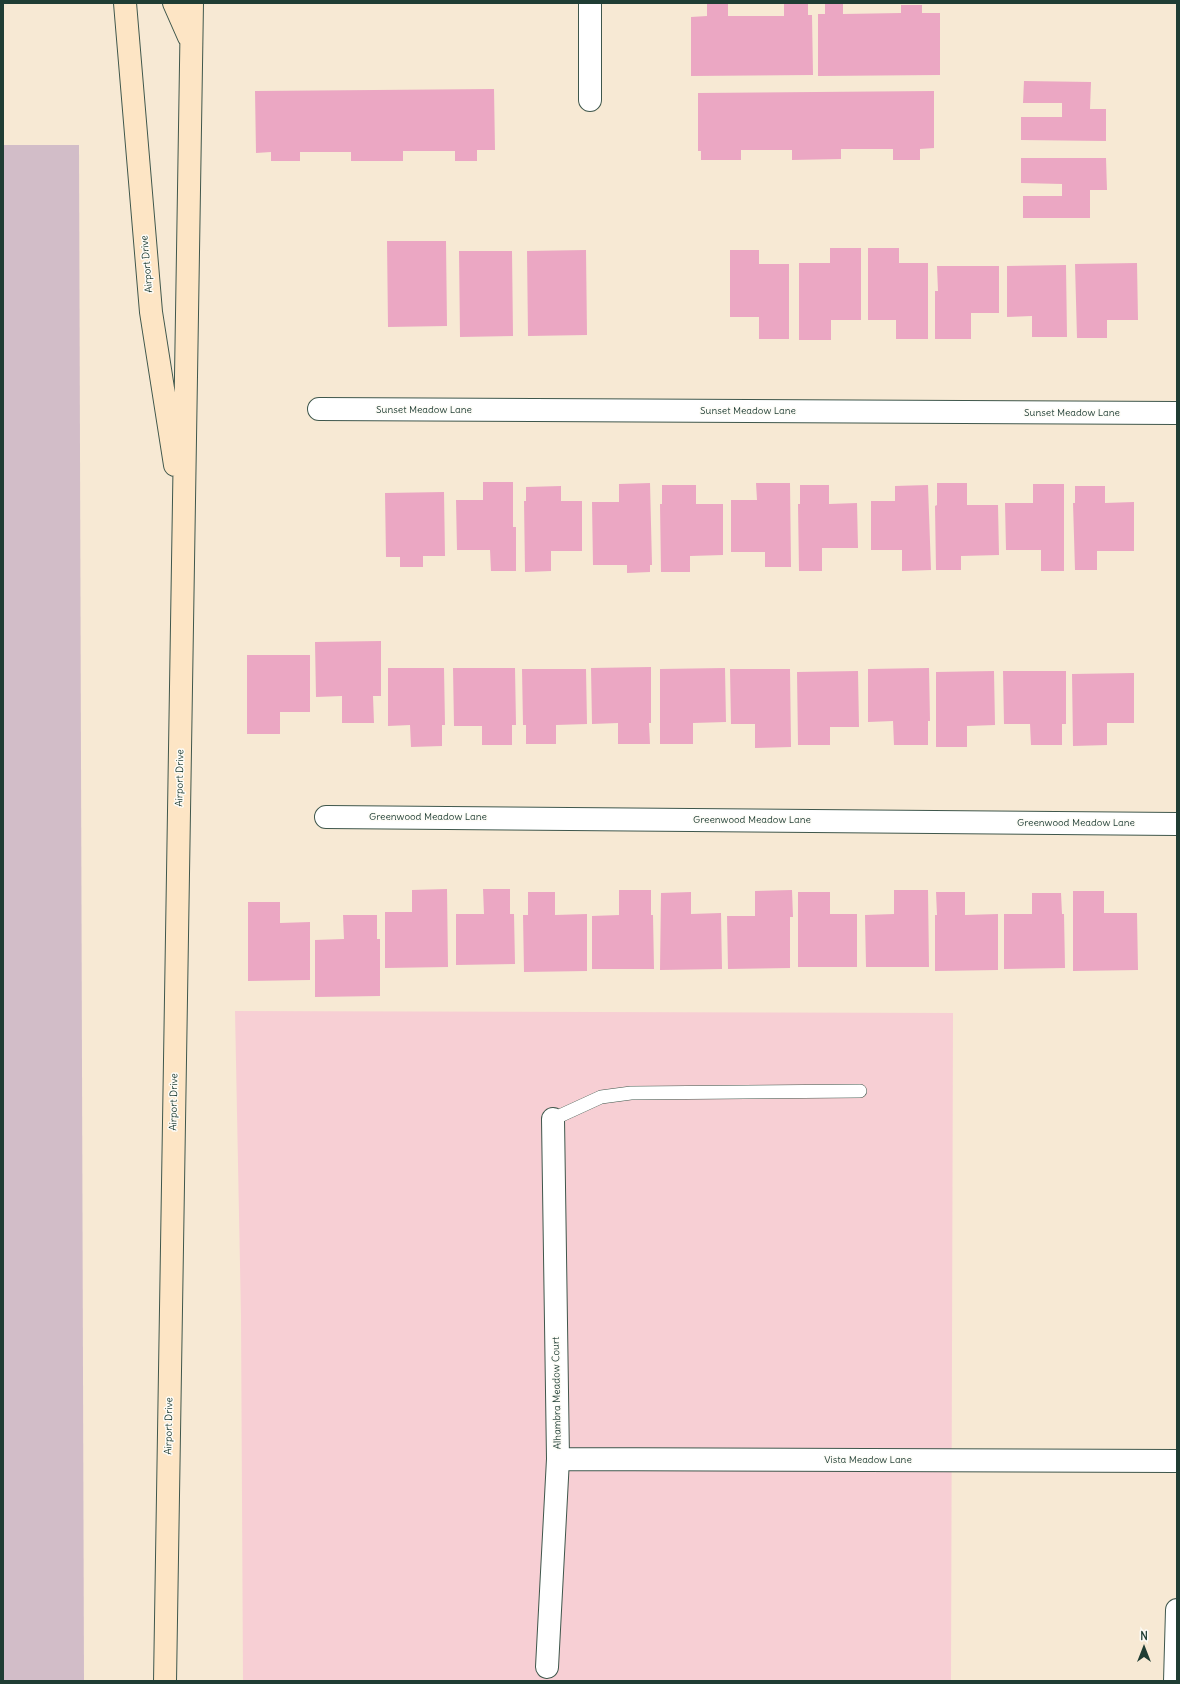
<!DOCTYPE html>
<style>
body{margin:0}
#map{position:relative;width:1180px;height:1684px;overflow:hidden;background:#f7e9d4;font-family:Delius,sans-serif}
canvas{display:block}
.frame{position:absolute;inset:0;border:4px solid #1f3d34;pointer-events:none}
.north{position:absolute;left:1124px;top:1628px;width:40px;height:40px;-webkit-text-stroke:3px #fdfcf7;paint-order:stroke;rotate:0deg;font-size:11px;font-weight:700;line-height:16px;text-align:center;color:#1f3d34}
.north::after{content:'';display:block;margin:auto;width:14px;height:18px;background:#1f3d34;clip-path:polygon(50% 0,100% 100%,50% 72%,0 100%)}
</style>
<div id="map">
<canvas width="1180" height="1684"></canvas>
<div class="frame"></div>
<div class="north">N</div>
</div>
<script>
const c = document.querySelector('canvas').getContext('2d');
c.lineJoin = 'round';
function fill(path, color) { c.fillStyle = color; c.fill(path, 'evenodd'); }
const toPath = rows => new Path2D(rows.map(r => 'M' + r).join(''));
function stroke(path, color, width, dash) { c.strokeStyle = color; c.lineWidth = width; c.lineCap = dash ? 'butt' : 'round'; c.setLineDash(dash || []); c.stroke(path); }
function write(font, color, halo, rows, align = 'center') {
  c.font = font + ' Delius,sans-serif'; c.lineWidth = 3; c.setLineDash([]); c.textBaseline = 'middle'; c.strokeStyle = halo; c.fillStyle = color; for (const [text, x, y, turn = 0] of rows) {
    c.save(); c.translate(x, y); c.rotate((+turn || 0) * Math.PI / 180); c.textAlign = isNaN(turn) ? turn : align; if (halo) c.strokeText(text, 0, 0); c.fillText(text, 0, 0); c.restore();
  }
}
fill(toPath([
 [235,1011,953,1013,951,1681,243,1681,241,1316]
]), '#f7cfd4');
fill(toPath([
 [3,145,79,145,84,1681,3,1681]
]), '#d2bdc8');
fill(toPath([
 [707,3,728,3,728,16,784,16,784,4,808,4,808,15,812,15,813,75,691,76,691,17,707,16],
 [825,3,843,3,843,14,901,13,901,5,922,5,922,13,940,13,940,75,818,76,818,14,825,14],
 [1024,81,1091,82,1090,109,1106,109,1106,141,1021,140,1021,117,1062,117,1062,103,1023,103],
 [494,89,495,150,477,150,477,161,455,161,455,151,403,151,403,161,351,161,351,152,300,152,300,161,271,161,271,152,256,153,255,91],
 [934,91,934,148,920,149,920,160,893,160,893,149,841,149,841,159,792,160,792,150,741,150,741,160,701,160,701,151,698,151,698,93],
 [1021,158,1106,158,1107,190,1090,190,1090,218,1023,218,1023,196,1062,196,1062,184,1021,183],
 [387,241,446,241,447,326,388,327],
 [830,248,861,248,861,320,831,320,831,340,799,340,799,263,830,263],
 [868,248,899,248,899,263,928,263,928,339,896,339,896,320,868,320],
 [586,250,587,335,528,336,527,251],
 [730,250,759,250,759,264,789,264,789,339,759,339,759,317,730,317],
 [459,251,512,251,513,336,460,337],
 [1137,263,1138,320,1107,320,1107,338,1077,338,1075,264],
 [1066,265,1067,337,1032,337,1032,316,1007,317,1007,266],
 [937,266,999,266,999,313,971,313,971,339,935,339,935,291,938,291],
 [483,482,513,482,513,527,516,527,516,571,491,571,490,550,457,550,456,500,483,500],
 [650,483,652,565,650,565,650,572,627,573,627,565,593,565,592,502,619,502,619,484],
 [756,483,790,483,791,567,765,567,765,552,731,552,731,500,757,500],
 [937,483,967,483,967,505,998,505,999,555,961,556,961,570,936,570,935,506,937,505],
 [1033,484,1064,484,1064,571,1041,571,1041,550,1006,550,1005,503,1033,503],
 [662,485,696,485,696,504,723,504,723,555,690,556,690,572,661,572,660,504,662,504],
 [800,485,829,485,829,504,857,503,858,548,822,548,822,571,799,571,798,504,800,504],
 [928,485,931,570,902,571,902,550,871,550,871,501,895,501,895,486],
 [561,486,561,501,582,501,582,551,551,551,551,571,525,572,524,501,526,501,526,487],
 [1075,486,1105,486,1105,503,1134,502,1134,551,1097,551,1097,570,1075,570,1073,503,1075,503],
 [444,492,445,556,423,556,423,567,400,567,400,557,386,557,385,493],
 [381,641,381,696,373,696,374,723,342,723,342,696,316,697,315,642],
 [247,655,310,655,310,712,280,712,280,734,247,734],
 [651,667,651,723,649,723,650,744,618,744,618,723,592,724,591,668],
 [388,668,444,668,445,725,442,725,442,746,411,747,410,725,388,726],
 [453,668,515,668,516,725,512,725,512,745,482,745,482,726,454,726],
 [725,668,726,722,693,723,693,744,660,744,660,669],
 [929,668,930,721,928,721,928,745,894,745,893,721,868,722,868,669],
 [522,669,586,669,587,724,556,725,556,744,526,744,526,725,523,725],
 [730,669,790,669,791,747,755,748,755,724,731,724],
 [858,671,859,727,830,727,830,745,798,745,797,672],
 [994,671,995,725,967,726,967,747,936,747,936,672],
 [1003,671,1066,671,1066,724,1062,724,1062,745,1031,745,1030,724,1004,724],
 [1134,673,1134,723,1107,723,1107,745,1073,746,1072,674],
 [447,889,448,967,385,968,385,912,412,912,412,890],
 [483,889,510,889,510,914,514,914,515,964,456,965,456,914,484,914],
 [619,890,651,890,651,915,653,915,654,969,592,969,592,916,619,915],
 [792,890,793,917,790,917,790,968,728,969,727,916,755,916,755,891],
 [894,890,928,890,929,967,866,967,865,915,894,914],
 [1073,891,1104,891,1104,913,1137,913,1138,970,1073,971],
 [528,892,555,892,555,915,587,914,587,971,524,972,523,915,528,915],
 [691,892,691,914,721,913,722,969,660,970,661,893],
 [798,892,830,892,830,914,857,914,857,967,798,967],
 [936,892,965,892,965,915,998,914,998,970,935,971,935,915,937,915],
 [1032,893,1061,893,1062,914,1064,914,1065,968,1004,969,1004,914,1032,914],
 [248,902,280,902,280,923,310,922,310,980,248,981],
 [343,915,377,915,377,939,380,939,380,996,315,997,315,940,344,939]
]), '#eba7c3');
const service = toPath([
 [553,1119,601,1097,631,1093,860,1091]
]);
const minor = toPath([
 [590,100,590,3],
 [319,409,1177,413],
 [326,817,1177,824],
 [558,1459,1177,1461],
 [547,1667,558,1459,553,1119],
 [1175,1681,1177,1610]
]);
const secondary = toPath([
 [125,3,151,312,175,465],
 [174,3,189,37],
 [165,1681,192,3]
]);
stroke(service, '#3f574c', 14);
stroke(minor, '#3f574c', 24);
stroke(secondary, '#3f574c', 24);
stroke(service, '#fff', 13);
stroke(minor, '#fff', 22);
stroke(secondary, '#fde5c5', 22);
write('10px', '#1f3d34', '#fdfcf7', [
 ["Airport Drive",147,264,-95],
 ["Sunset Meadow Lane",424,410],
 ["Sunset Meadow Lane",748,411],
 ["Sunset Meadow Lane",1072,413],
 ["Airport Drive",180,778,-89],
 ["Greenwood Meadow Lane",428,817],
 ["Greenwood Meadow Lane",752,820],
 ["Greenwood Meadow Lane",1076,823],
 ["Airport Drive",174,1102,-89],
 ["Alhambra Meadow Court",557,1393,-91],
 ["Airport Drive",169,1426,-89],
 ["Vista Meadow Lane",868,1460]
]);
</script>
